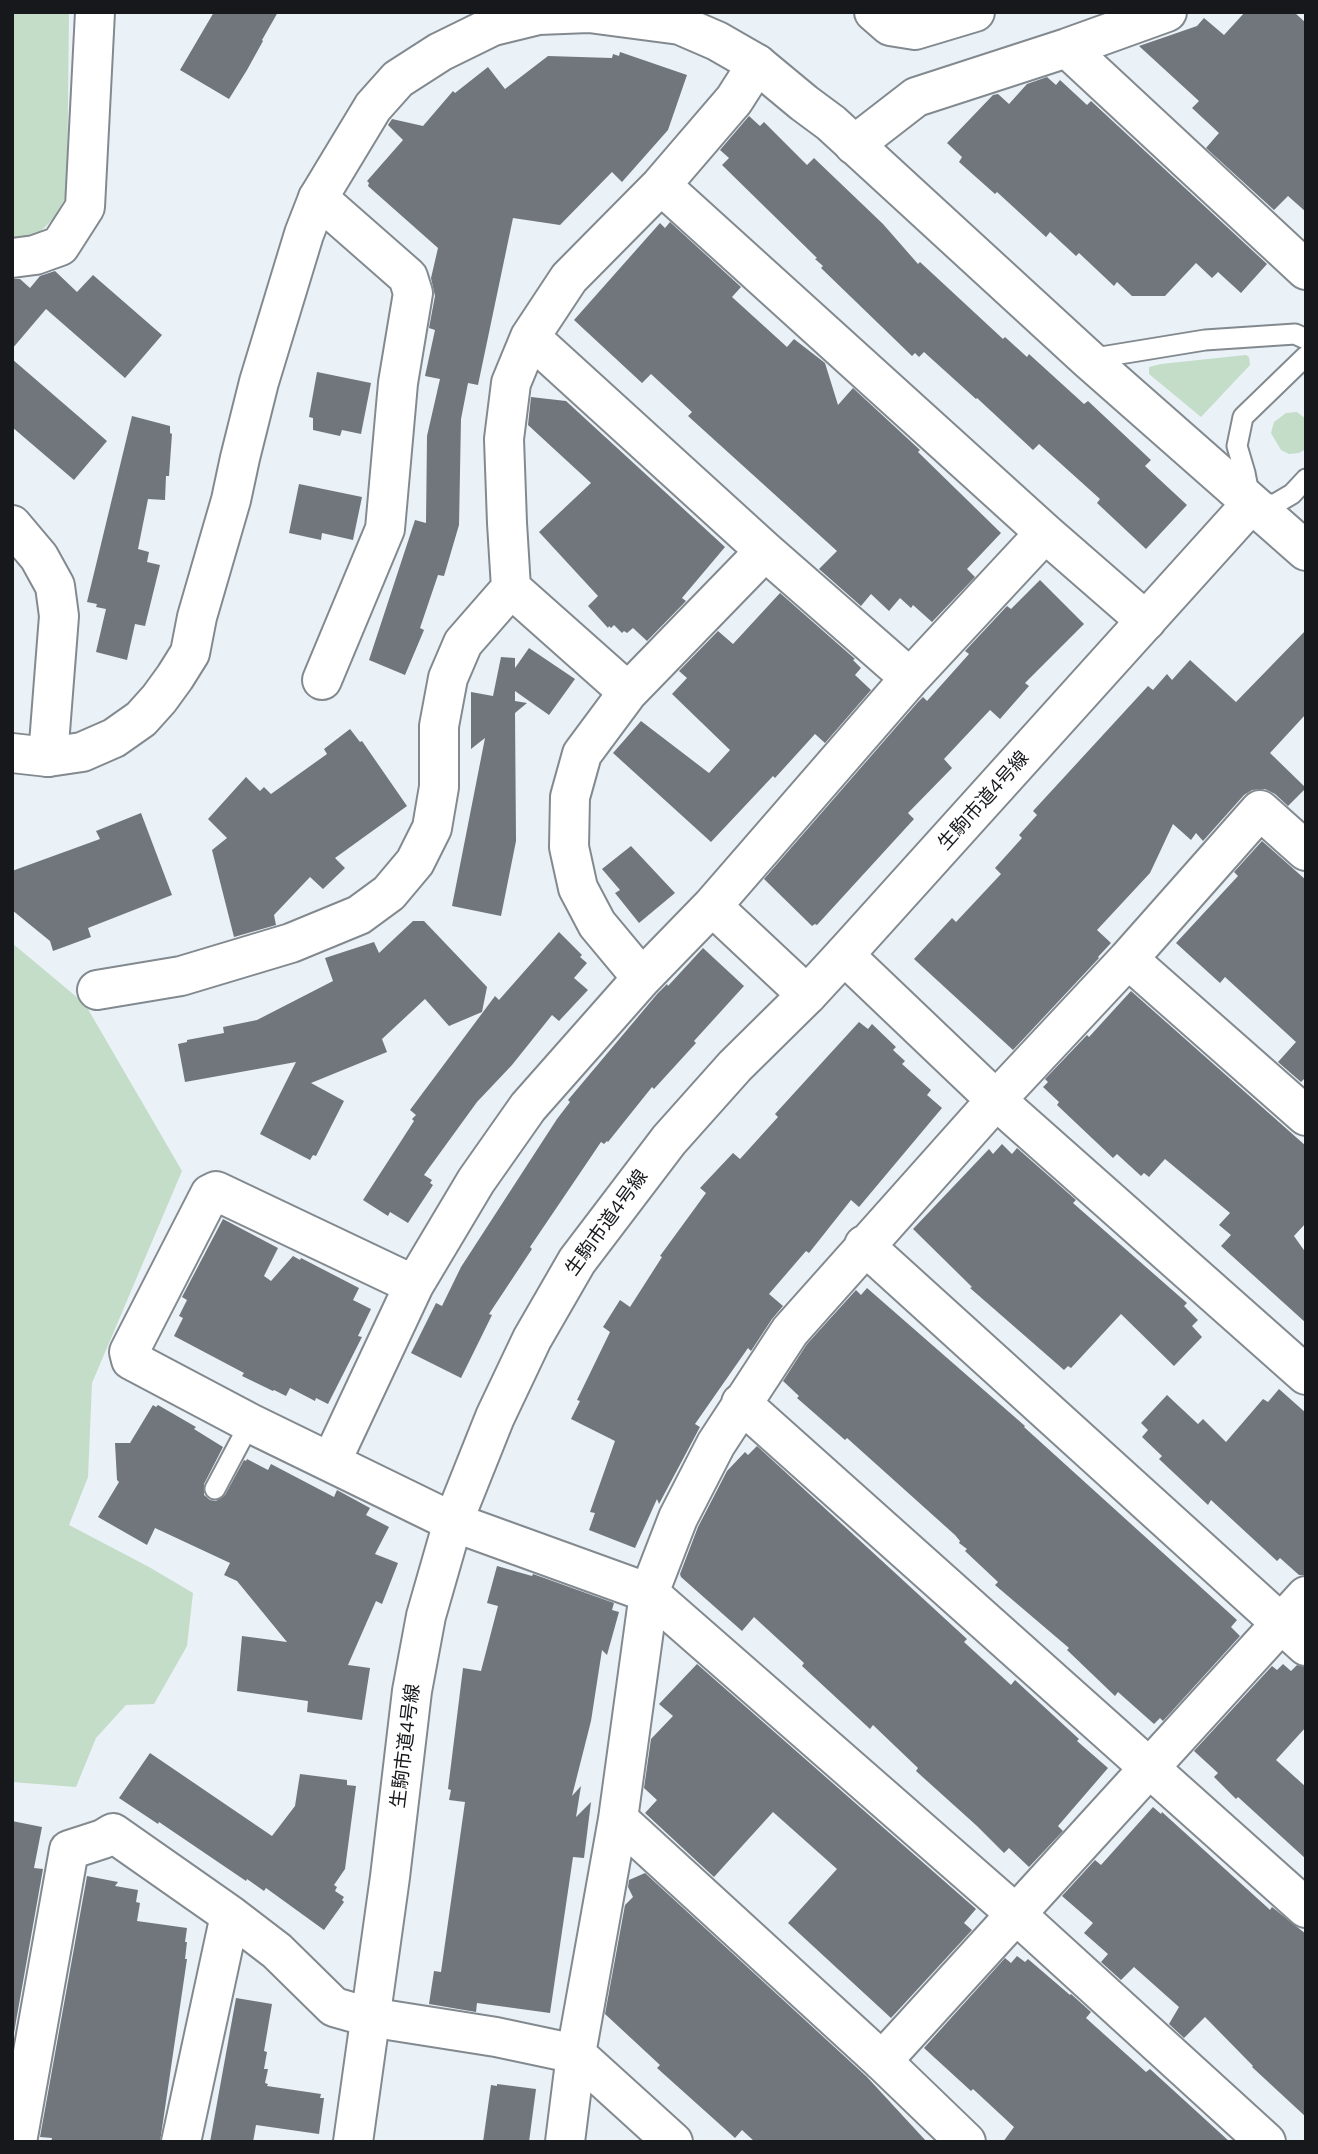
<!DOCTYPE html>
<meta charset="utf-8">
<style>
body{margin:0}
#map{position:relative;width:1318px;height:2154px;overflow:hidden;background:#eaf1f7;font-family:"Open Sans",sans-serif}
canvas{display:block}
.frame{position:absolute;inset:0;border:14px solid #16181b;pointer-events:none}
</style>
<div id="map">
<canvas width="1318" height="2154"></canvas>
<div class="frame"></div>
</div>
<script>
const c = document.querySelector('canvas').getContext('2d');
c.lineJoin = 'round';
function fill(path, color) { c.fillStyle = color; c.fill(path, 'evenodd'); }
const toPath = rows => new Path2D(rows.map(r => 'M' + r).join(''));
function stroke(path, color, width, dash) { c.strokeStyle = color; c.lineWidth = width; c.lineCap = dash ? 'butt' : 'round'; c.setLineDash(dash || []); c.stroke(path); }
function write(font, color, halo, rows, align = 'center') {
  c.font = font + ' "Open Sans","Noto Sans JP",sans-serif'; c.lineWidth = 5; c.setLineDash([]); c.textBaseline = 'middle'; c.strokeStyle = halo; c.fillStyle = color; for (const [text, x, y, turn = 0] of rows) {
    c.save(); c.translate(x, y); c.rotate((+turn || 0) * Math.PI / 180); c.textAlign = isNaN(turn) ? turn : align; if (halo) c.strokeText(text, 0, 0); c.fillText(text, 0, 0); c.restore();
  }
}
fill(toPath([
 [12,12,69,12,67,195,53,219,32,240,12,242],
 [1246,355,1249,357,1250,365,1201,417,1149,374,1149,367,1161,364],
 [1297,412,1306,419,1306,449,1299,453,1289,454,1281,450,1271,433,1274,422,1286,413],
 [12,943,85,1004,182,1171,92,1383,88,1477,69,1525,149,1567,193,1593,187,1646,154,1704,126,1705,96,1738,76,1787,12,1782]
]), '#c3ddc8');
fill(toPath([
 [214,12,278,12,262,40,263,41,247,70,229,99,180,70],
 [1245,12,1294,12,1306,23,1306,212,1288,196,1274,210,1206,148,1219,133,1192,108,1199,101,1139,46,1197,26,1204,18,1224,35],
 [620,52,687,75,668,130,622,182,612,172,560,225,513,218,478,385,468,383,461,419,459,525,444,576,438,575,420,628,424,630,405,675,369,660,415,520,426,523,427,436,440,379,425,376,435,330,429,328,435,296,431,278,438,248,368,186,369,183,367,181,403,140,388,125,392,119,423,126,453,91,455,93,488,67,505,89,548,56,612,58,613,54,619,56],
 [1047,77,1056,85,1060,80,1087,105,1091,101,1267,264,1241,293,1218,272,1212,278,1196,263,1165,296,1132,296,1117,282,1114,286,1079,253,1076,256,1050,232,1046,237,997,192,995,194,959,162,962,157,947,143,993,95,998,94,1009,104,1027,84],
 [749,116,760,126,764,122,807,165,814,158,883,224,918,264,920,262,1003,339,1005,337,1027,357,1029,354,1084,404,1088,401,1151,460,1145,466,1187,505,1146,549,1097,503,1100,499,1039,444,1033,450,977,398,976,399,924,352,919,357,915,353,912,356,821,268,823,266,815,259,817,258,722,165,729,158,720,150],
 [670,222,741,287,732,297,787,347,794,339,825,363,838,405,853,388,920,450,918,452,1001,533,967,569,975,577,932,622,913,605,911,608,900,598,889,611,871,594,861,606,819,569,837,551,688,416,692,412,651,374,642,383,574,320,660,223,665,228],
 [55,271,77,292,93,275,162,335,125,378,46,309,12,349,12,279,20,279,30,288,40,276],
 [12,359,107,441,74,480,12,427],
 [317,372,371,383,361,434,342,430,340,436,313,430,313,418,309,417],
 [531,397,566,401,725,547,682,598,686,601,647,641,633,628,627,633,624,631,622,633,614,625,611,628,609,626,608,628,588,606,598,596,539,532,591,483,528,425],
 [132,416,170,426,170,433,172,434,169,476,166,476,165,500,148,499,138,549,149,552,147,562,160,565,145,626,135,624,127,660,96,652,106,609,96,607,97,604,87,602],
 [299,484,362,497,353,540,322,533,321,540,289,533],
 [1040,580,1084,624,1025,683,1029,686,1000,719,990,710,944,759,952,768,908,813,914,819,817,925,815,924,812,926,764,879,918,702,923,697,927,701,969,654,965,651,1007,606,1011,609],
 [780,593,855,659,853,660,861,668,855,675,871,690,825,743,815,734,775,778,773,776,711,842,613,753,641,721,709,773,730,750,672,694,687,678,679,671,718,631,733,644],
 [1306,630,1306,714,1270,753,1306,788,1288,806,1275,794,1265,789,1252,790,1244,795,1203,841,1196,833,1191,840,1173,824,1150,873,1097,930,1111,943,1098,957,1099,958,1013,1050,914,959,952,918,956,922,1001,874,995,868,1022,838,1019,835,1037,815,1033,811,1148,686,1153,690,1167,674,1172,680,1190,660,1236,702],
 [529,648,575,679,549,715,515,691,515,701,527,703,515,713,516,841,501,916,452,906,485,738,471,749,471,692,493,696,501,657,515,658,515,668],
 [350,729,360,742,362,741,407,806,335,858,345,868,323,889,310,877,274,915,276,925,234,937,212,850,227,838,208,819,246,777,260,791,264,787,271,794,327,754,324,749],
 [141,813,172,895,88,928,91,937,53,951,50,941,12,910,12,871,100,839,96,831],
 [1262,841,1306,880,1306,1077,1301,1082,1278,1062,1296,1042,1225,977,1220,983,1176,943,1238,876,1234,872],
 [631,846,675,893,639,923,615,893,620,890,602,869],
 [413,921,424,921,487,987,482,1012,449,1026,425,999,382,1039,387,1052,311,1083,344,1101,316,1156,313,1155,310,1160,260,1134,296,1062,185,1082,178,1044,187,1042,187,1040,224,1033,223,1027,257,1020,333,981,325,958,374,942,379,953],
 [559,932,582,955,580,957,587,963,574,978,588,990,559,1021,552,1015,512,1065,477,1102,424,1175,432,1180,430,1183,433,1185,408,1223,390,1212,388,1216,363,1200,414,1121,412,1119,416,1115,410,1110,495,996,499,1000],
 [703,948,744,986,694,1041,696,1043,654,1089,652,1087,608,1142,607,1141,604,1144,601,1142,530,1247,532,1249,489,1314,492,1315,461,1378,411,1353,436,1303,442,1306,461,1267,557,1119,570,1102,568,1100,658,993,667,984,668,986],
 [1131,991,1306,1146,1306,1223,1294,1236,1306,1253,1306,1323,1221,1246,1231,1235,1219,1225,1230,1213,1165,1159,1149,1177,1144,1173,1141,1176,1117,1154,1113,1158,1057,1105,1059,1102,1043,1087,1048,1082,1045,1079,1087,1035,1089,1037],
 [859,1022,868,1029,872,1024,896,1047,893,1050,905,1061,902,1064,931,1090,927,1095,942,1108,859,1207,851,1200,809,1253,806,1251,769,1294,783,1306,772,1319,751,1351,748,1348,695,1424,700,1427,659,1504,657,1499,635,1548,589,1530,595,1513,590,1512,615,1441,571,1419,580,1401,577,1400,610,1332,603,1327,620,1300,630,1307,662,1257,660,1256,706,1193,700,1188,733,1153,740,1159,778,1117,775,1114],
 [1002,1144,1012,1154,1017,1148,1076,1200,1073,1203,1187,1303,1184,1306,1198,1320,1192,1326,1202,1337,1174,1366,1121,1314,1071,1368,1068,1366,1064,1370,970,1288,972,1287,913,1229,989,1149,993,1154],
 [223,1219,278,1248,264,1276,271,1281,293,1256,300,1260,301,1258,359,1288,353,1300,371,1309,358,1336,362,1337,328,1404,316,1398,315,1401,290,1388,286,1396,274,1390,273,1391,242,1376,244,1373,174,1336,183,1318,179,1316,187,1300,182,1297],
 [867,1288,1025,1426,1024,1427,1237,1620,1231,1627,1240,1636,1163,1721,1160,1718,1154,1724,1118,1692,1115,1696,1067,1650,1069,1648,995,1585,998,1582,965,1551,967,1549,959,1543,960,1541,955,1535,847,1438,845,1440,797,1398,799,1396,783,1381,807,1344,856,1290,861,1295],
 [1279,1389,1306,1413,1306,1575,1299,1575,1280,1558,1277,1561,1211,1500,1208,1505,1159,1459,1162,1456,1142,1437,1148,1430,1141,1423,1167,1395,1198,1424,1203,1419,1226,1442,1263,1399,1268,1402],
 [153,1405,156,1407,158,1405,196,1427,194,1429,223,1447,204,1484,204,1495,210,1500,216,1501,225,1495,244,1460,246,1461,247,1459,268,1470,271,1464,334,1497,337,1490,370,1508,366,1515,389,1527,375,1554,398,1563,382,1604,376,1601,348,1665,370,1668,362,1720,307,1712,308,1701,237,1691,242,1636,287,1642,237,1581,224,1575,230,1563,155,1528,147,1545,98,1517,119,1482,117,1480,115,1443,130,1443],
 [757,1446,967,1639,964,1642,1011,1685,1015,1680,1079,1739,1077,1741,1108,1768,1058,1826,1063,1831,1029,1867,1009,1848,1004,1853,977,1826,916,1771,918,1768,873,1725,870,1729,802,1666,804,1663,754,1617,742,1631,681,1577,680,1574,698,1527,727,1471,745,1452,748,1455],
 [497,1566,532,1576,533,1574,614,1603,612,1610,619,1612,607,1655,602,1650,591,1721,572,1796,581,1786,576,1817,591,1802,584,1858,573,1857,550,2013,477,2003,476,2012,429,2004,434,1971,441,1972,465,1802,449,1800,451,1790,448,1789,463,1668,481,1671,498,1606,487,1603],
 [697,1664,976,1909,964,1923,972,1930,891,2018,788,1923,837,1869,773,1812,714,1877,645,1813,657,1800,644,1788,651,1739,673,1716,659,1704],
 [1283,1664,1291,1671,1297,1665,1306,1667,1306,1727,1276,1760,1306,1787,1306,1859,1238,1797,1236,1799,1214,1777,1218,1773,1194,1751,1272,1666,1277,1670],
 [150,1753,272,1836,295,1806,300,1774,347,1780,347,1785,356,1786,345,1869,334,1885,337,1887,335,1891,344,1897,342,1900,344,1902,324,1930,266,1888,264,1891,247,1879,246,1881,159,1822,158,1824,119,1798],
 [1153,1807,1161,1814,1162,1812,1268,1908,1270,1910,1272,1907,1306,1934,1306,2117,1252,2067,1253,2066,1205,2017,1184,2038,1169,2024,1179,2007,1134,1967,1121,1980,1101,1962,1108,1954,1084,1933,1093,1923,1062,1896,1095,1860,1101,1865],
 [12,1821,42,1827,34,1868,43,1869,12,2044],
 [645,1873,867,2077,927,2142,755,2142,742,2130,735,2138,657,2068,660,2065,605,2014,625,1905,633,1897,628,1887,629,1880],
 [87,1876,118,1882,115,1886,138,1890,136,1902,140,1903,137,1921,187,1928,185,1942,187,1942,185,1959,187,1959,160,2142,51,2142,52,2138,40,2137],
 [1017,1956,1025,1962,1028,1959,1070,1995,1071,1994,1091,2012,1086,2018,1146,2072,1150,2069,1230,2142,1003,2142,1014,2127,973,2089,971,2091,924,2048,1005,1958,1011,1963],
 [236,1998,272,2004,264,2051,267,2052,264,2069,268,2069,265,2083,268,2084,267,2086,321,2094,320,2098,324,2098,319,2134,256,2125,253,2142,210,2142],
 [497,2084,536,2089,529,2142,483,2142,491,2085,497,2086]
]), '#70767c');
const lane = toPath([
 [1306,356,1243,417,1237,446,1245,473,1251,504,1275,504,1292,494,1306,479],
 [1089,359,1205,340,1295,334,1306,339],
 [215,1489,250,1423]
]);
const street = toPath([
 [874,12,890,26,915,30,975,12],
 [1067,48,1306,270],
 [854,145,916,97,1067,48,1167,12],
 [661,185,1045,533,1146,621],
 [318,198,408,277,413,293,398,383,385,529,322,680],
 [12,258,35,255,60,246,85,207,95,12],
 [530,337,765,551,910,678],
 [12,525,39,557,55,586,59,616,48,757],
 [511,588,628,692],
 [712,906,807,995],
 [844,955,996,1100,1306,1375],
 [1128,959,1306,1116],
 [642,978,597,924,578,888,569,847,570,797,582,754,628,692,765,551],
 [97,990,181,976,291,943,359,915,389,893,415,862,432,828,439,787,439,726,448,678,463,643,511,588,507,523,504,439,511,383,530,337,569,278,661,185,734,100,757,64],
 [864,1245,1306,1646],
 [414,1285,216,1191,210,1194,129,1352,131,1360,250,1423,453,1522,649,1593,1017,1915,1266,2142],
 [741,1403,1306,1908],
 [331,1462,414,1285,476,1181,528,1107,642,978,712,906,910,678,1045,533],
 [618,1819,882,2061,966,2142],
 [17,2142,69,1850,103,1839,113,1833,230,1915,277,1951,334,2007,369,2017,496,2037,576,2054,673,2142],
 [181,2142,230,1915],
 [565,2142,576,2054,618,1819,649,1593,678,1518,716,1444,790,1331,996,1100,1128,959,1260,810,1306,851]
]);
const secondary = toPath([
 [12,753,48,757,82,752,114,738,141,719,159,699,175,677,190,653,197,617,231,500,240,458,259,382,304,234,318,198,373,107,398,79,440,52,493,26,538,15,589,13,680,25,717,41,757,64,804,103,831,123,1088,359,1306,551],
 [882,2061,1306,1596],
 [353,2142,390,1877,412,1691,426,1616,453,1522,495,1417,532,1339,577,1261,669,1140,735,1066,807,995,844,955,1251,504]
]);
stroke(lane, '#838a8f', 23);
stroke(street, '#838a8f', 42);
stroke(secondary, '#838a8f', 42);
stroke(lane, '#fff', 19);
stroke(street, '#fff', 38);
stroke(secondary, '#fff', 38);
write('19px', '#16181b', '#fff', [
 ["生駒市道4号線",984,801,-48],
 ["生駒市道4号線",607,1223,-54],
 ["生駒市道4号線",406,1746,-83]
]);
</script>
